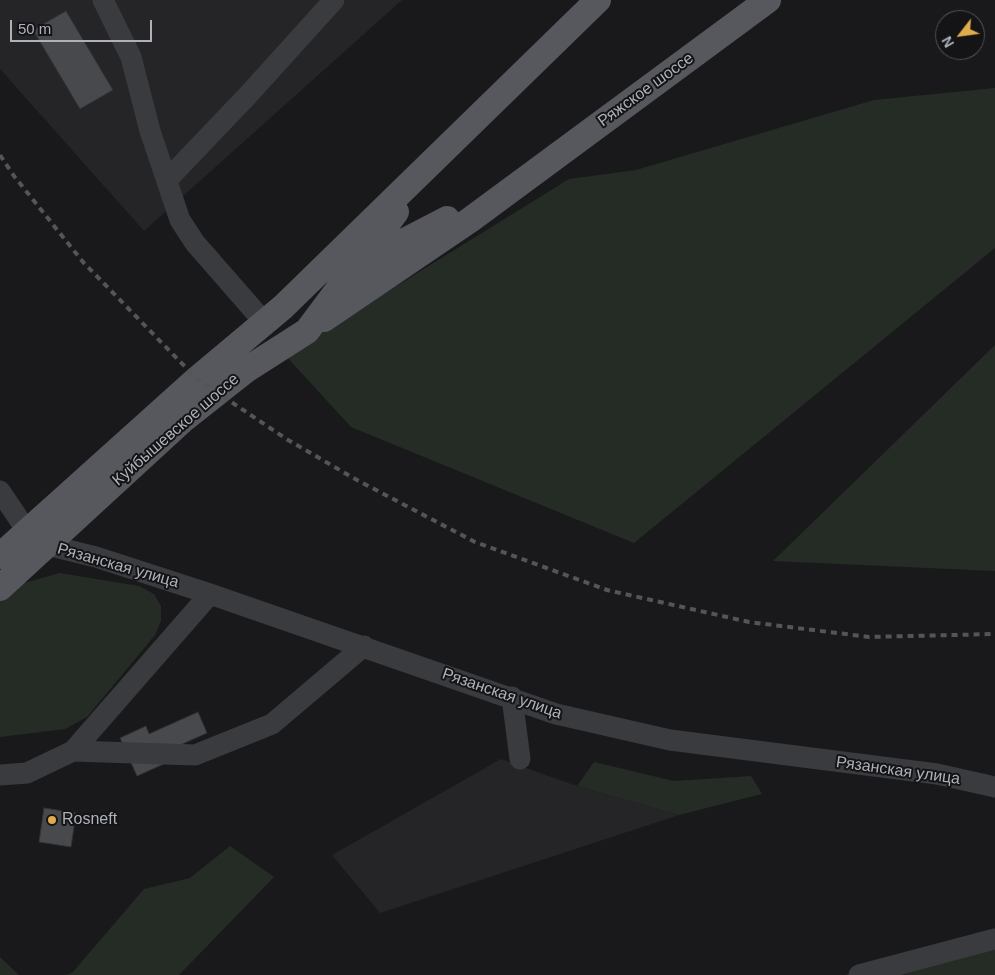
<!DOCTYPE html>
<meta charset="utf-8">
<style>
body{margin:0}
#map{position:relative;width:995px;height:975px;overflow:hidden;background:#19191b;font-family:Arial,sans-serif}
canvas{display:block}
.north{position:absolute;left:935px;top:10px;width:50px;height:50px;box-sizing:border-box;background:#141416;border:1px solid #515357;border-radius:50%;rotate:240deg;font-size:14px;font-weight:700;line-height:20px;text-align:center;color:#adb1b9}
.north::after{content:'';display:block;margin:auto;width:18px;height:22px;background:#e1ac4a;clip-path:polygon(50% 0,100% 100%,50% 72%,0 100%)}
.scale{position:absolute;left:10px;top:20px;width:142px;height:22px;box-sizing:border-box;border:2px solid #adb1b9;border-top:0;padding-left:6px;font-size:15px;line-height:18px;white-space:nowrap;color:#adb1b9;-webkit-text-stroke:4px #141416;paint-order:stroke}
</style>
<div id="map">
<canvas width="995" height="975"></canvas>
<div class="north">N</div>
<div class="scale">50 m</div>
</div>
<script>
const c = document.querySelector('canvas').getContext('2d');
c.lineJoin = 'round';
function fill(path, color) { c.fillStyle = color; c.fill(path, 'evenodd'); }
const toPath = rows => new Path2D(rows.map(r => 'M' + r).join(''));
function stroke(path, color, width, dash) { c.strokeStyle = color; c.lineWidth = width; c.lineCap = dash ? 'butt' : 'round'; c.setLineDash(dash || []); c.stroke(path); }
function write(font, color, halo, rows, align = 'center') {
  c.font = font + ' Arial,sans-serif'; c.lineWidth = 4; c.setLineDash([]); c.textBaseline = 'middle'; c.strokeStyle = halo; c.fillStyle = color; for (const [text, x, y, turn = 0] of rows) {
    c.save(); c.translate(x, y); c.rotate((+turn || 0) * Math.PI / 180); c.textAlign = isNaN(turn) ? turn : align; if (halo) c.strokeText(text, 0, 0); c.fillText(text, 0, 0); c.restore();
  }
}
fill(toPath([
 [0,0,402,0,144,231,0,69],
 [501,759,577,786,679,815,380,913,332,855]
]), '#252528');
fill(toPath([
 [995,88,995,248,634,543,351,427,285,355,569,179,636,170,874,100],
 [995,345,995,571,773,561],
 [60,573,139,586,154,594,161,606,161,621,155,635,87,717,65,729,0,737,0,599,24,583],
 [594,762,674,781,751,776,762,794,679,815,577,786],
 [230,846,274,877,179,975,65,975,72,973,144,889,190,878],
 [995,930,995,975,845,975],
 [0,957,19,975,0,975]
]), '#252c26');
const building = toPath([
 [66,11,113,90,80,109,33,30,66,11],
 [198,712,207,733,162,753,166,763,137,776,120,738,146,726,149,734,198,712],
 [44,808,76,813,71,847,39,842,44,808]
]);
fill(building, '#48494d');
stroke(building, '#333337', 1);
stroke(toPath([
 [103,0,131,57,150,131,180,220,195,243,264,322],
 [167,180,249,94,334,0],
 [0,491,27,531],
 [47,545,96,557,210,594,556,714,670,740,937,774,995,787],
 [512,697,520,759],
 [73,751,195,755,272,724,364,646],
 [0,775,27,773,73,751,210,594],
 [859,975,995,939]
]), '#3a3b3f', 21);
stroke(toPath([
 [362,263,447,219],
 [324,319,470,220,768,0],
 [0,556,197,379,283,307,598,0],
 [0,588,184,419,246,370,307,331,396,212]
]), '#57585e', 26);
stroke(toPath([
 [0,155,14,176,83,262,197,379,288,440,357,480,475,542,607,590,749,622,869,637,995,634]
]), '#53555a', 4, [6, 5]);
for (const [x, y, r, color] of [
 [52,820,5,"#e1ac4a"]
]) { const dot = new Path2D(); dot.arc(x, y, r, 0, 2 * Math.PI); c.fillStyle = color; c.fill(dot); stroke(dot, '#141416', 2); }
write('16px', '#adb1b9', '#141416', [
 ["Ряжское шоссе",646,90,-36],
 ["Куйбышевское шоссе",176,430,-41],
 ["Рязанская улица",118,566,16],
 ["Рязанская улица",502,694,19],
 ["Рязанская улица",898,771,8]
]);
write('16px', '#adb1b9', '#141416', [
 ["Rosneft",62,820]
], 'left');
</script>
